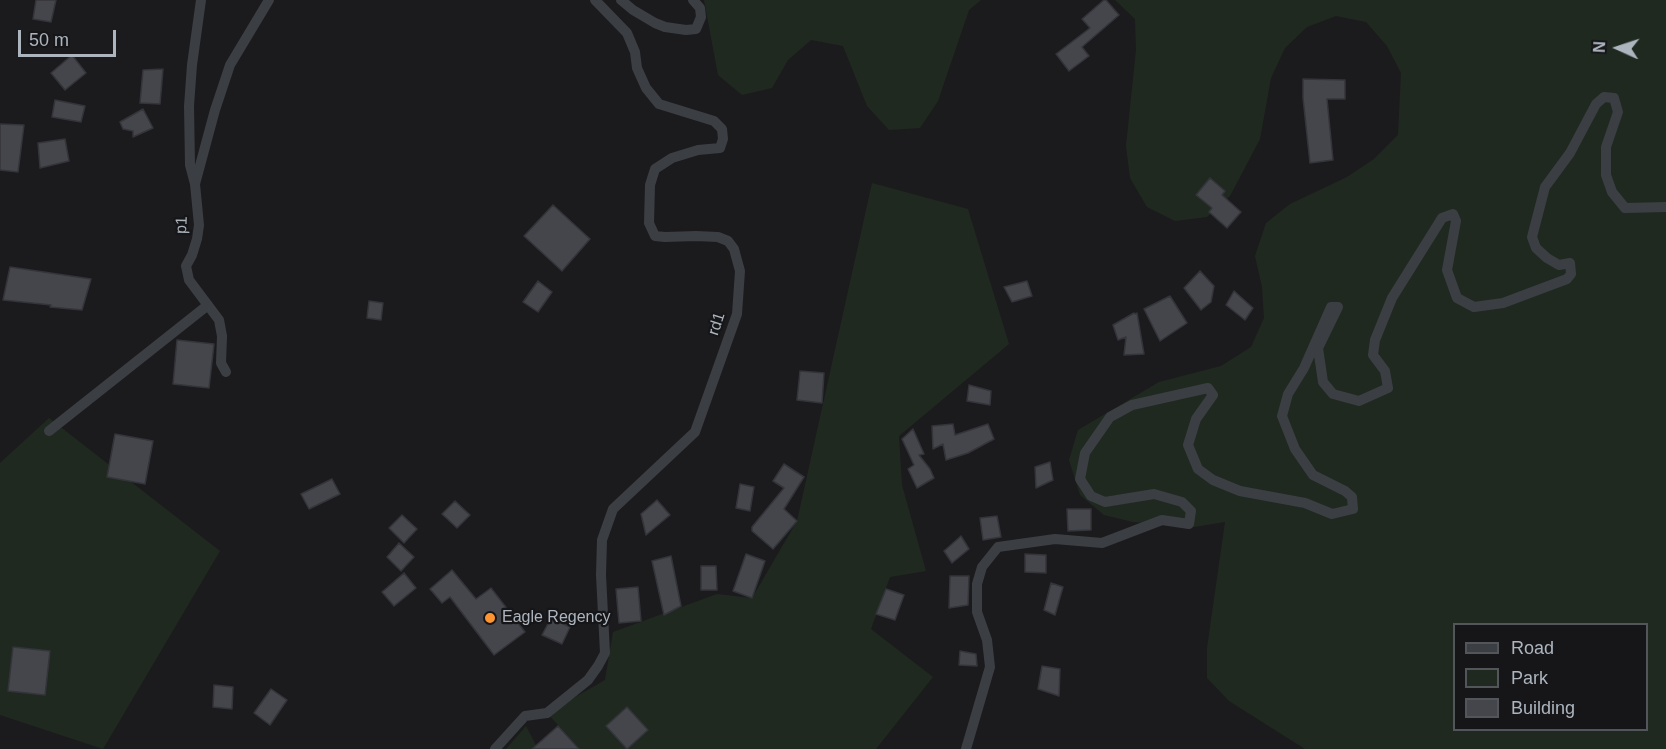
<!DOCTYPE html>
<style>
body{margin:0}
#map{position:relative;width:1666px;height:749px;overflow:hidden;background:#1b1b1e;font-family:Arial,sans-serif}
canvas{display:block}
.legend{position:absolute;left:1453px;top:623px;width:195px;height:108px;box-sizing:border-box;background:#161619;border:2px solid #52565b;margin:0;padding:8px 10px;list-style:none;font-size:18px;color:#acb5be}
.legend li{display:flex;align-items:center;gap:12px;height:30px}
.legend b{width:30px;border:2px solid #52565b}
.north{position:absolute;left:1588px;top:18px;width:60px;height:60px;-webkit-text-stroke:4px #161619;paint-order:stroke;rotate:273deg;font-size:16px;font-weight:700;line-height:24px;text-align:center;color:#acb5be}
.north::after{content:'';display:block;margin:auto;width:21px;height:27px;background:#acb5be;clip-path:polygon(50% 0,100% 100%,50% 72%,0 100%)}
.scale{position:absolute;left:18px;top:30px;width:98px;height:27px;box-sizing:border-box;border:3px solid #acb5be;border-top:0;padding-left:8px;font-size:18px;line-height:21px;white-space:nowrap;color:#acb5be;-webkit-text-stroke:4px #161619;paint-order:stroke}
</style>
<div id="map">
<canvas width="1666" height="749"></canvas>
<ul class="legend">
<li><b style="height:8px;background:#3b3e43"></b>Road</li>
<li><b style="height:16px;background:#202920"></b>Park</li>
<li><b style="height:16px;background:#45464b"></b>Building</li>
</ul>
<div class="north">N</div>
<div class="scale">50 m</div>
</div>
<script>
const c = document.querySelector('canvas').getContext('2d');
c.lineJoin = 'round';
function fill(path, color) { c.fillStyle = color; c.fill(path, 'evenodd'); }
const toPath = rows => new Path2D(rows.map(r => 'M' + r).join(''));
function stroke(path, color, width, dash) { c.strokeStyle = color; c.lineWidth = width; c.lineCap = dash ? 'butt' : 'round'; c.setLineDash(dash || []); c.stroke(path); }
function write(font, color, halo, rows, align = 'center') {
  c.font = font + ' Arial,sans-serif'; c.lineWidth = 4.5; c.setLineDash([]); c.textBaseline = 'middle'; c.strokeStyle = halo; c.fillStyle = color; for (const [text, x, y, turn = 0] of rows) {
    c.save(); c.translate(x, y); c.rotate((+turn || 0) * Math.PI / 180); c.textAlign = isNaN(turn) ? turn : align; if (halo) c.strokeText(text, 0, 0); c.fillText(text, 0, 0); c.restore();
  }
}
fill(toPath([
 [704,0,981,0,969,10,938,101,920,128,889,130,867,106,843,46,811,40,788,60,772,88,742,95,718,75],
 [1115,0,1666,0,1666,749,1305,749,1229,701,1207,678,1207,648,1225,522,1194,527,1133,522,1104,515,1080,495,1069,460,1078,430,1159,382,1221,366,1251,347,1264,318,1262,287,1255,256,1266,223,1290,204,1347,177,1374,159,1398,135,1401,73,1387,46,1366,22,1336,16,1307,27,1285,48,1271,78,1260,139,1230,196,1207,217,1175,221,1147,207,1130,178,1126,146,1136,50,1135,19],
 [1454,624,1646,624,1646,730,1454,730],
 [872,183,968,209,1009,344,899,436,902,485,926,571,890,577,871,629,933,677,876,749,580,749,547,713,605,680,613,632,717,594,752,598,797,521],
 [49,418,220,551,103,749,0,715,0,463],
 [526,726,538,749,506,749]
]), '#202920');
const building = toPath([
 [36,0,56,0,51,22,33,19,36,0],
 [1104,0,1106,0,1119,15,1082,47,1089,56,1069,71,1056,54,1090,28,1082,19,1104,0],
 [72,55,86,73,65,90,51,73,72,55],
 [163,69,160,104,140,103,143,70,163,69],
 [1303,79,1345,80,1345,99,1327,99,1333,160,1310,163,1303,98,1303,79],
 [55,100,85,106,81,122,52,117,55,100],
 [143,109,153,128,133,137,133,131,123,129,120,122,143,109],
 [0,124,24,125,18,172,0,170,0,124],
 [65,139,69,161,40,168,38,143,65,139],
 [1210,178,1225,191,1222,195,1241,212,1227,228,1209,212,1212,208,1196,195,1210,178],
 [553,205,590,239,562,271,524,236,553,205],
 [10,267,91,279,82,310,50,307,51,305,3,300,10,267],
 [1200,271,1214,286,1211,302,1201,310,1184,288,1200,271],
 [538,281,552,292,538,312,523,302,538,281],
 [1027,281,1032,296,1012,302,1004,287,1027,281],
 [1234,291,1253,308,1245,320,1226,305,1234,291],
 [1170,296,1187,323,1160,341,1144,309,1170,296],
 [369,301,383,303,381,320,367,318,369,301],
 [1134,313,1135,314,1137,313,1144,354,1124,355,1126,337,1118,340,1113,325,1134,313],
 [177,340,214,344,209,388,173,384,177,340],
 [800,371,824,373,822,403,797,400,800,371],
 [969,385,991,391,990,405,967,401,969,385],
 [953,424,955,435,988,424,994,439,968,453,946,460,943,444,933,449,932,426,953,424],
 [913,429,924,454,919,455,930,469,934,478,917,488,908,469,914,465,902,439,913,429],
 [115,434,153,441,145,484,107,477,115,434],
 [1050,462,1053,480,1036,488,1035,467,1050,462],
 [784,464,804,477,784,509,797,521,773,549,752,531,752,527,784,488,773,481,784,464],
 [332,479,340,494,309,509,301,494,332,479],
 [740,484,754,487,750,511,736,508,740,484],
 [657,500,670,515,646,535,641,514,657,500],
 [455,501,470,515,457,528,442,514,455,501],
 [1067,509,1091,509,1091,530,1068,531,1067,509],
 [402,515,417,529,404,543,389,528,402,515],
 [997,516,1001,537,983,540,980,518,997,516],
 [961,536,969,549,952,563,944,551,961,536],
 [399,543,414,557,401,571,387,557,399,543],
 [746,554,765,561,752,598,733,591,746,554],
 [1025,554,1046,555,1046,573,1025,572,1025,554],
 [671,556,681,606,664,615,652,561,671,556],
 [701,566,716,566,717,590,701,590,701,566],
 [452,570,476,599,491,588,525,632,494,655,450,597,442,603,430,589,452,570],
 [404,573,416,588,394,606,382,592,404,573],
 [950,576,969,576,968,605,949,608,950,576],
 [1051,583,1063,587,1055,615,1044,610,1051,583],
 [638,587,641,621,619,623,616,589,638,587],
 [886,589,904,595,895,620,876,614,886,589],
 [551,618,570,627,562,644,542,635,551,618],
 [13,647,50,651,45,695,8,691,13,647],
 [960,651,976,654,977,666,959,665,960,651],
 [1042,666,1060,669,1059,696,1038,689,1042,666],
 [214,685,233,687,232,709,213,707,214,685],
 [271,689,287,700,270,725,254,713,271,689],
 [627,707,648,730,627,749,606,726,627,707],
 [558,726,579,749,532,749,558,726]
]);
fill(building, '#45464b');
stroke(building, '#34353a', 1.5);
stroke(toPath([
 [201,0,192,65,189,106,190,165,195,184,199,225,197,239,192,255,186,266,189,280,219,320,222,336,221,363,226,372],
 [621,0,633,10,655,23,665,27,686,30,696,29,701,17,700,8,693,0],
 [195,184,215,110,230,65,269,0],
 [49,431,208,305],
 [495,749,525,716,547,713,588,680,598,666,605,653,601,575,602,540,613,509,695,432,737,314,740,271,734,249,728,241,718,237,696,236,665,237,655,236,649,223,650,185,655,169,672,158,698,150,720,148,723,139,722,129,714,121,659,104,646,88,637,68,635,52,627,33,595,0],
 [966,749,990,667,987,640,977,612,977,584,982,567,998,547,1055,539,1102,543,1162,520,1189,524,1191,511,1182,502,1154,494,1105,502,1091,496,1080,479,1085,453,1110,417,1132,405,1208,388,1213,395,1196,419,1188,445,1198,469,1213,480,1240,491,1305,503,1332,514,1353,509,1352,497,1345,491,1313,475,1295,449,1282,416,1288,394,1304,368,1331,307,1338,307,1318,348,1323,382,1333,394,1359,401,1388,388,1385,371,1373,355,1375,340,1392,298,1442,218,1453,214,1456,221,1447,270,1457,298,1474,307,1503,303,1567,279,1571,274,1570,263,1559,265,1547,258,1536,248,1532,237,1545,187,1570,153,1596,104,1604,97,1614,98,1618,112,1606,147,1606,175,1612,192,1625,208,1666,207]
]), '#3b3e43', 10);
for (const [x, y, r, color] of [
 [490,618,6,"#ff9531"]
]) { const dot = new Path2D(); dot.arc(x, y, r, 0, 2 * Math.PI); c.fillStyle = color; c.fill(dot); stroke(dot, '#161619', 2); }
write('16px', '#acb5be', '#161619', [
 ["p1",182,225,-88],
 ["rd1",717,324,-72]
]);
write('16px', '#acb5be', '#161619', [
 ["Eagle Regency",502,618]
], 'left');
</script>
